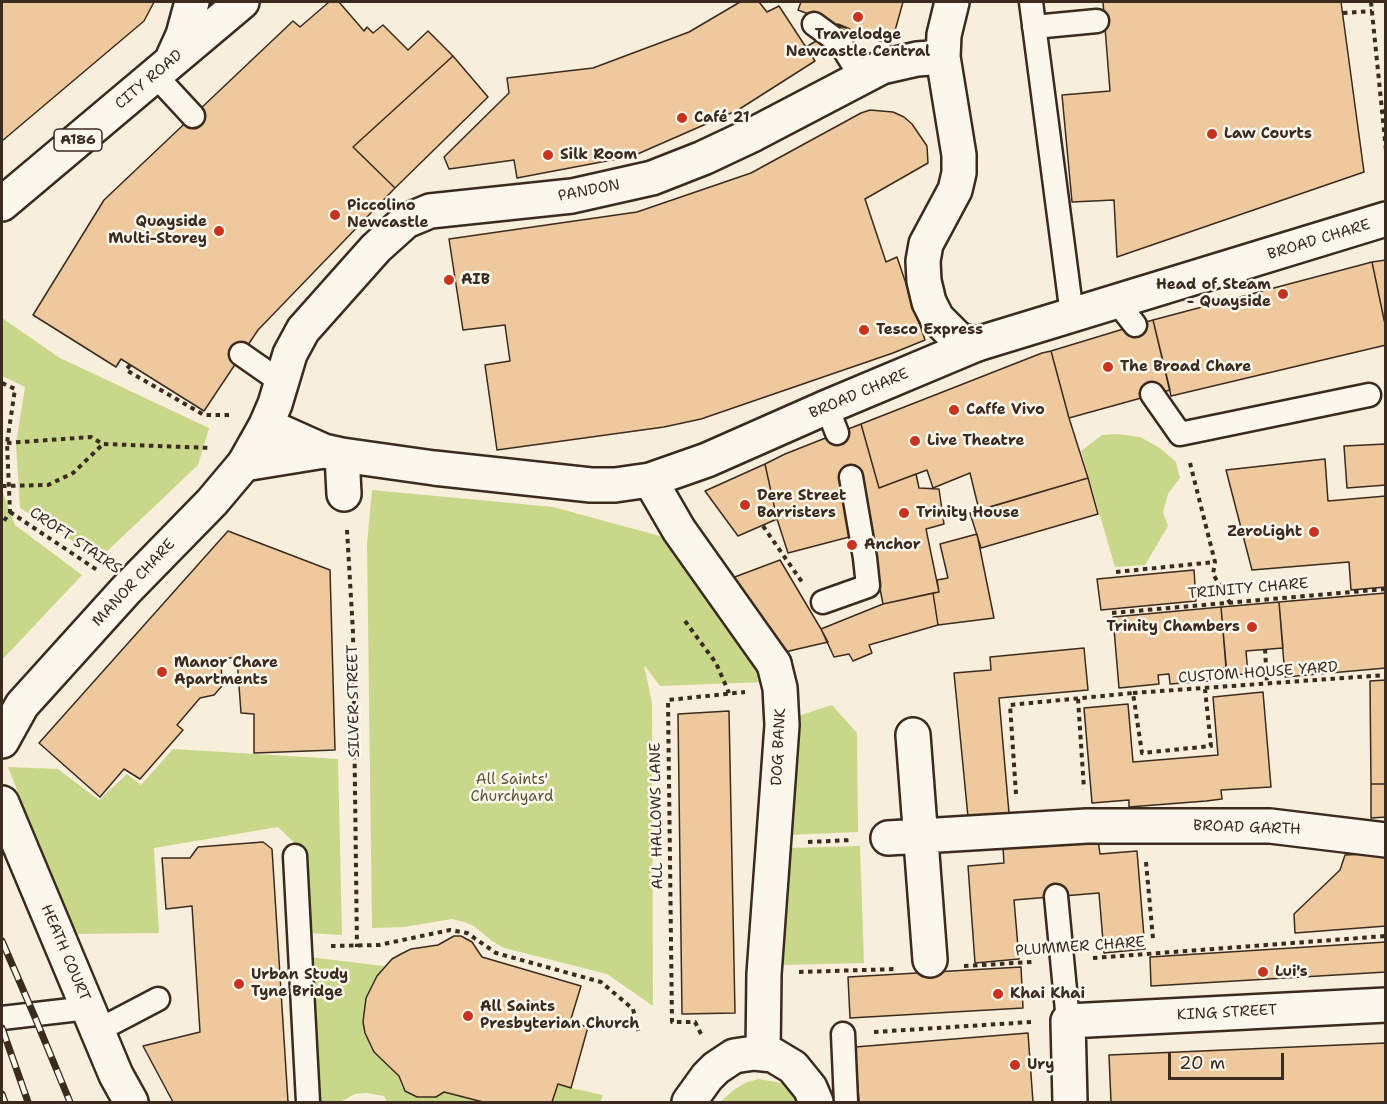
<!DOCTYPE html>
<meta charset="utf-8">
<style>
body{margin:0}
#map{position:relative;width:1387px;height:1104px;overflow:hidden;background:#f8eedc;font-family:"Shantell Sans",sans-serif}
canvas{display:block}
.frame{position:absolute;inset:0;border:3px solid #3b2a1e;pointer-events:none}
.scale{position:absolute;left:1168px;top:1053px;width:116px;height:27px;box-sizing:border-box;border:3px solid #3b2a1e;border-top:0;padding-left:8px;font-size:18px;line-height:21px;white-space:nowrap;color:#3b2a1e;-webkit-text-stroke:4px #fbf7ec;paint-order:stroke}
</style>
<div id="map">
<canvas width="1387" height="1104"></canvas>
<div class="frame"></div>
<div class="scale">20 m</div>
</div>
<script>
const c = document.querySelector('canvas').getContext('2d');
c.lineJoin = 'round';
function fill(path, color) { c.fillStyle = color; c.fill(path, 'evenodd'); }
const toPath = rows => new Path2D(rows.map(r => 'M' + r).join(''));
function stroke(path, color, width, dash) { c.strokeStyle = color; c.lineWidth = width; c.lineCap = dash ? 'butt' : 'round'; c.setLineDash(dash || []); c.stroke(path); }
function write(font, color, halo, rows, align = 'center') {
  c.font = font + ' "Shantell Sans",sans-serif'; c.lineWidth = 5; c.setLineDash([]); c.textBaseline = 'middle'; c.strokeStyle = halo; c.fillStyle = color; for (const [text, x, y, turn = 0] of rows) {
    c.save(); c.translate(x, y); c.rotate((+turn || 0) * Math.PI / 180); c.textAlign = isNaN(turn) ? turn : align; if (halo) c.strokeText(text, 0, 0); c.fillText(text, 0, 0); c.restore();
  }
}
fill(toPath([
 [2,318,60,358,209,428,198,465,100,558,20,508,16,444,25,387,2,376],
 [1118,434,1140,437,1160,448,1176,462,1180,478,1168,494,1163,512,1168,526,1145,565,1115,567,1081,451,1102,435],
 [2,450,2,490,15,525,82,575,2,660],
 [372,490,553,507,667,538,742,640,765,682,660,686,644,665,652,703,653,1006,607,974,504,948,492,941,474,926,464,922,452,919,404,927,372,928,367,544],
 [832,705,857,733,858,832,789,835,798,716],
 [173,749,338,759,342,935,308,933,300,848,278,827,154,848,159,933,74,934,8,767,58,769,99,800,127,774,141,785],
 [860,846,864,963,781,965,788,848],
 [308,957,384,966,371,986,364,1010,365,1033,374,1052,399,1076,402,1087,412,1096,427,1098,444,1092,483,1102,387,1102,384,1096,366,1093,355,1094,340,1102,316,1102],
 [759,1079,787,1084,804,1102,720,1102,735,1089,747,1082],
 [558,1084,571,1088,603,1095,600,1102,552,1102]
]), '#c9d78a');
const building = toPath([
 [2,2,154,2,144,21,2,141,2,2],
 [329,2,339,2,364,31,367,27,373,33,383,25,408,50,428,31,453,56,353,147,395,188,258,330,204,411,121,359,116,367,33,315,104,200,293,21,300,27,329,2],
 [740,2,759,2,767,12,779,6,815,61,738,110,633,156,517,178,514,160,449,169,444,157,509,93,507,78,593,68,689,32,740,2],
 [801,2,903,2,891,45,798,10,801,2],
 [1103,2,1341,2,1364,172,1117,257,1114,200,1072,202,1062,95,1110,91,1103,2],
 [838,24,850,29,846,35,811,55,806,47,835,30,838,24],
 [453,56,488,97,395,188,353,147,453,56],
 [870,110,893,112,904,117,912,124,927,146,928,163,865,199,886,262,897,257,925,340,893,353,701,419,664,427,497,450,485,365,510,361,505,325,463,330,449,239,637,212,751,173,861,113,870,110],
 [1386,260,1386,329,1372,262,1386,260],
 [1372,262,1386,329,1386,345,1171,396,1153,320,1372,262],
 [1153,320,1170,390,1069,418,1051,351,1153,320],
 [1051,351,1069,418,1088,478,979,510,970,473,933,488,927,470,879,488,861,424,1042,353,1051,351],
 [861,424,879,488,916,474,919,488,939,489,944,524,926,529,939,592,883,604,873,553,853,536,788,553,777,519,765,464,785,454,861,424],
 [1386,444,1386,485,1347,488,1344,446,1386,444],
 [1325,459,1328,501,1386,496,1386,587,1351,590,1349,562,1252,570,1226,470,1325,459],
 [765,464,777,519,738,536,705,491,765,464],
 [1088,478,1098,514,981,548,970,513,1088,478],
 [228,531,330,570,335,750,254,753,254,714,241,713,237,658,221,658,222,686,214,695,200,698,177,725,183,730,140,779,124,769,100,797,39,743,228,531],
 [977,534,994,618,938,625,933,593,939,592,937,580,948,578,940,544,977,534],
 [780,560,821,629,828,642,785,652,732,578,780,560],
 [1194,570,1196,601,1101,610,1097,579,1194,570],
 [933,593,938,625,869,645,872,653,853,661,849,654,834,657,821,629,883,604,933,593],
 [1386,593,1386,668,1285,677,1279,602,1386,593],
 [1279,602,1283,648,1246,651,1248,674,1227,675,1221,607,1279,602],
 [1221,607,1226,668,1209,670,1210,681,1170,684,1169,674,1158,675,1159,684,1119,688,1113,617,1221,607],
 [1084,648,1088,690,999,698,1009,813,968,817,954,673,991,670,990,657,1084,648],
 [1386,680,1386,784,1371,784,1370,681,1386,680],
 [1263,692,1271,787,1221,790,1222,799,1206,801,1129,807,1129,800,1092,803,1084,708,1128,704,1133,762,1218,755,1213,697,1263,692],
 [729,711,735,1013,682,1014,678,714,729,711],
 [1371,784,1386,784,1386,817,1371,818,1371,784],
 [1098,840,1100,854,1137,851,1145,949,1104,953,1099,893,1014,900,1019,959,975,963,968,866,1004,863,1003,848,1098,840],
 [263,842,272,849,288,1102,173,1102,143,1046,200,1032,192,906,166,909,162,858,190,858,198,847,263,842],
 [1386,853,1386,926,1295,933,1294,914,1340,870,1345,855,1386,853],
 [454,936,461,936,472,942,482,957,581,986,570,1022,588,1027,571,1088,558,1084,552,1102,483,1102,444,1092,436,1097,417,1097,405,1091,399,1076,374,1052,365,1033,363,1022,366,998,377,976,392,959,401,954,411,949,438,945,454,936],
 [1386,942,1386,972,1151,986,1150,957,1386,942],
 [1021,967,1023,1008,850,1018,848,977,1021,967],
 [1028,1033,1033,1102,859,1102,855,1047,1028,1033],
 [1386,1043,1386,1102,1111,1102,1109,1055,1386,1043]
]);
fill(building, '#eec99e');
stroke(building, '#3b2a1e', 1.5);
const service = toPath([
 [1031,2,1072,315],
 [814,24,840,43,861,77],
 [1034,27,1097,21],
 [155,75,193,116],
 [1117,302,1135,325],
 [241,354,281,382],
 [1152,394,1180,434,1369,395],
 [827,407,837,433],
 [823,602,868,586,865,558,851,477],
 [295,856,308,1102],
 [1056,896,1068,1021],
 [2,1018,88,1008],
 [97,1031,158,999],
 [843,1034,846,1102]
]);
const pedestrian = toPath([
 [266,425,324,451,342,455,434,468,591,485,615,485,650,480,707,460,827,407,977,344],
 [342,455,344,494],
 [244,464,324,451],
 [650,480,679,530,774,664]
]);
const minor = toPath([
 [952,2,944,35,943,57,959,155,959,173,955,190,926,244,923,261,924,281,929,302,937,318,959,340,977,344,1386,219],
 [913,735,930,960],
 [2,741,22,705,126,590,212,502,244,464,266,425,275,404,290,354,303,330,376,248,406,221,430,211,572,196,652,178,703,158,754,134,882,67,917,59,943,57],
 [2,803,116,1075,131,1102],
 [888,838,1087,826,1270,826,1386,840],
 [763,1053,764,974,782,725,780,688,774,664],
 [689,1102,707,1077,716,1068,734,1056,754,1053,773,1055,793,1067,810,1088,816,1102],
 [1070,1102,1068,1021,1386,1005]
]);
const primary = toPath([
 [173,57,183,35,192,2],
 [2,204,242,2]
]);
stroke(service, '#3b2a1e', 27);
stroke(pedestrian, '#3b2a1e', 38);
stroke(minor, '#3b2a1e', 38);
stroke(primary, '#3b2a1e', 38);
stroke(toPath([
 [1371,2,1386,150],
 [1343,13,1372,11],
 [130,365,126,370,204,415,230,415],
 [2,383,15,389,7,443,10,512,2,524],
 [7,443,91,437,103,444,211,448],
 [1190,463,1215,562,1213,574,1230,603],
 [2,486,48,485,73,473,103,444],
 [10,512,97,570],
 [763,526,802,582],
 [347,530,353,632,357,947],
 [1116,572,1215,562],
 [1112,613,1386,589],
 [685,621,716,663,729,693],
 [1265,649,1267,684],
 [1133,693,1386,675],
 [1078,699,1084,789],
 [1016,794,1010,705,1133,693,1142,753,1211,746,1205,689],
 [808,842,852,840],
 [1146,862,1153,939],
 [331,946,379,945,450,930,467,933,496,953,601,982,633,1009,639,1034],
 [1093,958,1386,936],
 [964,966,1032,962],
 [799,972,897,969],
 [874,1032,1031,1022],
 [701,1034,695,1022,672,1022,668,700,745,692]
]), '#3b2a1e', 4, [4.5, 4.5]);
stroke(service, '#fbf7ec', 22);
stroke(pedestrian, '#fbf7ec', 33);
stroke(minor, '#fbf7ec', 33);
stroke(primary, '#fbf7ec', 33);
const rail = toPath([
 [2,941,34,1015,70,1102],
 [2,1028,28,1102],
 [2,1094,5,1102]
]);
stroke(rail, '#3b2a1e', 7);
stroke(rail, '#fbf7ec', 4.5, [14]);
for (const [x, y, r, color] of [
 [858,17,6,"#c8321e"],
 [682,118,6,"#c8321e"],
 [1212,134,6,"#c8321e"],
 [548,155,6,"#c8321e"],
 [335,215,6,"#c8321e"],
 [219,231,6,"#c8321e"],
 [449,280,6,"#c8321e"],
 [1283,294,6,"#c8321e"],
 [864,330,6,"#c8321e"],
 [1108,367,6,"#c8321e"],
 [954,410,6,"#c8321e"],
 [915,441,6,"#c8321e"],
 [745,505,6,"#c8321e"],
 [904,513,6,"#c8321e"],
 [1314,532,6,"#c8321e"],
 [852,545,6,"#c8321e"],
 [1252,627,6,"#c8321e"],
 [162,672,6,"#c8321e"],
 [1263,972,6,"#c8321e"],
 [239,984,6,"#c8321e"],
 [998,994,6,"#c8321e"],
 [468,1016,6,"#c8321e"],
 [1015,1065,6,"#c8321e"]
]) { const dot = new Path2D(); dot.arc(x, y, r, 0, 2 * Math.PI); c.fillStyle = color; c.fill(dot); stroke(dot, '#fbf7ec', 2); }
for (const [x, y, w] of [
 [78,140,48]
]) { const box = new Path2D(); box.roundRect(x - w / 2, y - 11, w, 22, 4.5); c.fillStyle = '#fbf7ec'; c.fill(box); stroke(box, '#3b2a1e', 1.5); }
write('bold 14px', '#3b2a1e', null, [
 ["A186",78,140]
]);
write('bold 15px', '#3b2a1e', '#fbf7ec', [
 ["Travelodge",858,35,"center"],
 ["Newcastle Central",858,52,"center"],
 ["Café 21",694,118],
 ["Law Courts",1224,134],
 ["Silk Room",560,155],
 ["Piccolino",347,206],
 ["Newcastle",347,223],
 ["Quayside",207,222,"right"],
 ["Multi-Storey",207,239,"right"],
 ["AIB",461,280],
 ["Head of Steam",1271,285,"right"],
 ["- Quayside",1271,302,"right"],
 ["Tesco Express",876,330],
 ["The Broad Chare",1120,367],
 ["Caffe Vivo",966,410],
 ["Live Theatre",927,441],
 ["Dere Street",757,496],
 ["Barristers",757,513],
 ["Trinity House",916,513],
 ["ZeroLight",1302,532,"right"],
 ["Anchor",864,545],
 ["Trinity Chambers",1240,627,"right"],
 ["Manor Chare",174,663],
 ["Apartments",174,680],
 ["Lui's",1275,972],
 ["Urban Study",251,975],
 ["Tyne Bridge",251,992],
 ["Khai Khai",1010,994],
 ["All Saints",480,1007],
 ["Presbyterian Church",480,1024],
 ["Ury",1027,1065]
], 'left');
write('15px', '#3b2a1e', '#fbf7ec', [
 ["CITY ROAD",149,80,-40],
 ["PANDON",589,191,-11],
 ["BROAD CHARE",1319,240,-17],
 ["BROAD CHARE",859,394,-23],
 ["CROFT STAIRS",75,541,34],
 ["MANOR CHARE",134,583,-47],
 ["TRINITY CHARE",1248,589,-5],
 ["CUSTOM HOUSE YARD",1258,673,-4],
 ["SILVER STREET",354,701,-91],
 ["DOG BANK",779,747,-87],
 ["ALL HALLOWS LANE",657,816,-91],
 ["BROAD GARTH",1247,828,2],
 ["PLUMMER CHARE",1080,947,-4],
 ["HEATH COURT",65,953,67],
 ["KING STREET",1227,1013,-3]
]);
write('15px', '#5e5539', '#fbf7ec', [
 ["All Saints'",512,780],
 ["Churchyard",512,797]
]);
</script>
